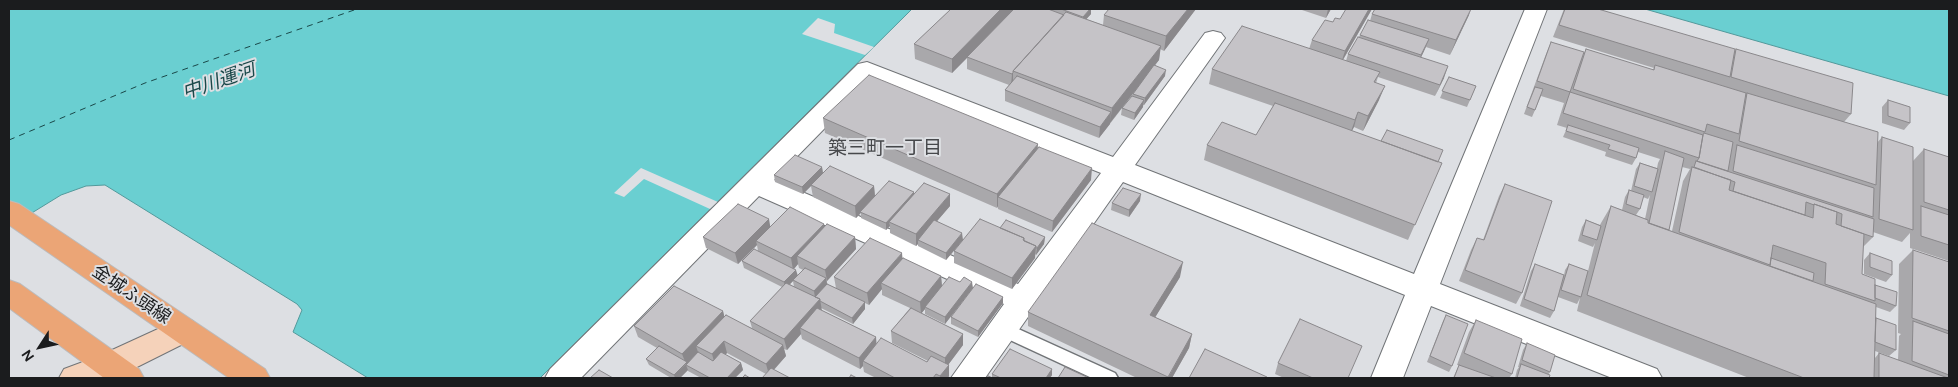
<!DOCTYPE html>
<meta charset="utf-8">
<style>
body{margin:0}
#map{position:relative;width:1958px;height:387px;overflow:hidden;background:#dddfe3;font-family:"DM Sans",sans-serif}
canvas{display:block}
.frame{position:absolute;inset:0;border:10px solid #1b1c1e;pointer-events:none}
.north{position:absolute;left:15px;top:322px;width:50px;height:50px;-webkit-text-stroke:4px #dddfe3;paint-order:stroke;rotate:235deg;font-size:14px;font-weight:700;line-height:20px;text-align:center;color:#1b1c1e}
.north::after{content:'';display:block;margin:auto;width:18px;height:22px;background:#1b1c1e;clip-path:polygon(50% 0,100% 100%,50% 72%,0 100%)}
</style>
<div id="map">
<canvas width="1958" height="387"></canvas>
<div class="frame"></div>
<div class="north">N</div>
</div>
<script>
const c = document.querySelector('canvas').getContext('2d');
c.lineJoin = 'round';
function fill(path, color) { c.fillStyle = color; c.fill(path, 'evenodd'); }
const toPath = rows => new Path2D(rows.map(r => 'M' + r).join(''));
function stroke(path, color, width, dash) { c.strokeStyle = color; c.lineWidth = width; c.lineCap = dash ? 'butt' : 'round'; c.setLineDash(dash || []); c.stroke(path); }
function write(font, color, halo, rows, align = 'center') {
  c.font = font + ' "DM Sans","Noto Sans JP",sans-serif'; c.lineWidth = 4; c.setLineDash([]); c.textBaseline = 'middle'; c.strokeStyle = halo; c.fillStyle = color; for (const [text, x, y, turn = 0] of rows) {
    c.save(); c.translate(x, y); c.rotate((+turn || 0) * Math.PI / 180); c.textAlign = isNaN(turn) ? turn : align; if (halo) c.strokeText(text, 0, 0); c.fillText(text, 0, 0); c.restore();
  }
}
const water = toPath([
 [9,9,912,9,540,378,368,378,293,332,302,310,297,304,105,185,86,186,61,195,9,227,9,9],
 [1645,9,1949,9,1949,96,1645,9]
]);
fill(water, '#6acfd1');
stroke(water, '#52999b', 1);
fill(toPath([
 [818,18,835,24,834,33,874,47,865,55,802,34],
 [641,168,718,202,710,209,644,179,624,197,614,193]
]), '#dddfe3');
stroke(toPath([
 [9,140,145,83,357,9]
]), '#1a4849', 1, [6, 5]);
const lane = toPath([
 [1003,322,1115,373,1118,378,1092,378,997,334,995,329,997,324,1003,322]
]);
const street = toPath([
 [1525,9,1547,9,1440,284,1657,369,1662,378,1612,378,1431,306,1403,378,1371,378,1405,295,1123,182,985,378,951,378,1004,304,759,196,581,378,545,378,550,369,858,64,867,62,1113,157,1205,33,1213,31,1221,33,1225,38,1135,165,1414,274,1525,9],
 [871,81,1101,173,1018,284,774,180,871,81]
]);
const secondary = toPath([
 [182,318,193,321,197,330,193,339,121,375,113,378,59,378,64,369,99,356,182,318]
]);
const primary = toPath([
 [9,201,19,204,265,369,270,378,229,378,9,225,9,201],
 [9,280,20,284,139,369,144,378,104,378,9,308,9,280]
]);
stroke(lane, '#717477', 3);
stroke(street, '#717477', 2);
stroke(secondary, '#717477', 2);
stroke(primary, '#bbbbbc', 2);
fill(lane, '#fff');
fill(street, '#fff');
fill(secondary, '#f5d2ba');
fill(primary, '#eba576');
fill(toPath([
 [951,9,1091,9,1091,14,1086,19,1103,25,1104,15,1196,9,1164,51,1160,49,1159,60,1155,65,1165,76,1144,105,1143,105,1143,107,1134,120,1121,115,1122,108,1132,96,1133,94,1099,138,1005,101,1005,90,1009,85,967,69,967,58,952,73,915,59,914,44],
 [1299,9,1331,9,1326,18],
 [1372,9,1343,60,1346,61,1348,54,1360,35,1370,21,1372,14,1469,15,1450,55,1426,47,1421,57,1444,78,1435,96,1378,77,1376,83,1379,100,1363,131,1354,127,1352,131,1442,163,1408,240,1204,160,1207,145,1256,135,1273,106,1209,84,1212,69,1309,49,1312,40,1333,22,1340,19],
 [1564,9,1598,9,1735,52,1736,49,1851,114,1844,122,1877,143,1882,137,1913,161,1924,149,1949,157,1949,261,1910,248,1910,233,1902,242,1873,232,1873,237,1863,247,1862,274,1875,285,1896,306,1890,312,1876,307,1876,318,1896,350,1889,356,1875,351,1875,358,1879,353,1898,360,1899,336,1901,334,1898,333,1899,264,1913,250,1949,262,1949,378,1749,378,1577,311,1580,298,1577,304,1558,297,1554,311,1550,318,1520,306,1531,271,1535,264,1564,275,1565,270,1569,264,1588,271,1595,243,1593,247,1578,241,1582,227,1586,220,1600,225,1601,223,1611,206,1622,210,1625,197,1629,190,1631,191,1636,169,1640,163,1657,168,1658,163,1660,159,1638,152,1636,158,1632,165,1605,156,1606,152,1563,137,1567,128,1557,125,1564,103,1541,96,1532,117,1524,114,1546,54,1551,42,1581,59,1586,49,1652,70,1654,68,1553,37],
 [1682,167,1690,169,1683,181,1672,231,1669,230],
 [1650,195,1645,219,1636,215,1640,209,1643,197,1648,199],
 [1449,77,1476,86,1467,107,1440,98],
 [1888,100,1910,123,1904,130,1882,123,1882,107],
 [823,118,1038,149,1091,180,1052,232,998,209,998,206,997,208,825,133],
 [822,167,823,173,874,186,875,196,914,192,914,194,950,206,937,221,963,240,946,260,918,246,918,244,916,246,890,233,890,226,886,230,861,218,861,213,856,218,813,197,811,186,803,194,775,182,774,175],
 [1505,184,1522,293,1516,304,1459,281,1471,250,1477,238,1483,240,1499,196],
 [1140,201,1129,217,1111,210,1112,203],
 [824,224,824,226,855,237,856,249,827,281,827,284,836,288,834,277,902,259,941,276,942,286,973,288,945,324,925,314,925,309,921,313,963,334,963,345,948,365,949,376,948,378,876,378,864,372,863,366,860,369,802,339,801,334,787,350,784,349,786,356,774,370,766,374,727,353,725,355,741,363,743,370,735,378,701,378,688,371,688,370,680,378,671,378,649,365,646,359,657,348,638,337,634,326,723,311,724,317,752,328,750,321,782,287,744,268,742,261,758,251,757,245,738,264,706,248,703,237,770,227],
 [798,264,799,268,803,270,797,276,794,269],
 [793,281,794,287,790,284],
 [882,289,882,295,910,308,891,331,892,343,928,361,927,362,876,344,876,337,821,310,821,308,853,324,865,309,865,303,869,305],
 [1000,228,1045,237,1044,244,1036,255,1035,254,1035,258,1012,289,954,263,954,251],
 [1870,253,1892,275,1886,282,1864,274,1864,260],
 [1180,277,1155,317,1192,334,1189,348,1172,378,1137,378,1028,326,1028,312],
 [1003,297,1003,303,978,337,951,324,951,317],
 [1446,315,1452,366,1449,372,1427,362,1443,321],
 [1476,320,1512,374,1509,378,1453,378,1459,365,1457,365,1469,332],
 [1527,343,1550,372,1548,375,1549,378,1515,378,1517,370,1519,367,1518,367,1523,350],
 [1278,363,1348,378,1284,378,1275,374],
 [1052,369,1052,375,1050,378,987,378,992,378,992,374]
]), '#a9a8ab');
fill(toPath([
 [1001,9,1015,9,952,73,952,59],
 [1090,9,1091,9,1091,14,1083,23,1083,17],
 [1188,9,1196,9,1164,51,1166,36],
 [1328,9,1331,9,1326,18],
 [1369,9,1372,9,1341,63,1345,51],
 [1471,9,1469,15,1450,55,1456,40],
 [1429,39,1424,51,1417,66,1421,55],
 [1161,46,1159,60,1110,123,1112,108],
 [1448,66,1444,78,1435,96,1440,85],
 [1166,70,1165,76,1144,105,1145,98],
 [1013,73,1013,84,1011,86,1012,74],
 [1385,86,1379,100,1363,131,1368,116],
 [1144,100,1143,107,1134,120,1135,113],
 [1111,112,1110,124,1099,138,1100,127],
 [1358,112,1354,127,1350,134,1355,120],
 [1038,144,1037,158,998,197,998,206,997,208,997,194],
 [822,167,823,174,803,194,802,187],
 [1092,168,1091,180,1052,232,1053,221],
 [874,186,875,197,856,218,855,206],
 [914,192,914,199,889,222,890,226,886,230,886,223],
 [950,194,950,206,920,241,918,240,918,244,916,246,916,234],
 [1141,194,1140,201,1129,217,1129,210],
 [769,219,771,231,756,241,757,245,738,264,735,253],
 [824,224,826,235,797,256,798,264,793,270,791,258],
 [962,233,963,240,946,260,946,253],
 [855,237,856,249,827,281,825,270],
 [1045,237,1044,244,1036,255,1037,248],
 [1036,246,1035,258,1012,289,1012,278],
 [902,253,903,264,881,283,882,289,869,305,867,293],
 [1183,262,1180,277,1148,329,1150,315],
 [796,270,798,276,785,289,784,282],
 [941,276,942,287,925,307,925,309,921,314,920,302],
 [826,278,827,284,815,298,814,291],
 [972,282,973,288,945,324,945,317],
 [1003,297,1003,303,978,337,978,331],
 [820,299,822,311,800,328,801,334,787,350,784,339],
 [865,302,865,309,853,324,852,318],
 [723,311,726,323,696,346,698,352,686,365,688,370,680,378,675,378,674,375,686,364,682,354],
 [963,334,963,345,945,369,945,358],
 [1192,334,1189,348,1172,378,1168,378],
 [876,337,877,349,863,361,863,366,860,369,859,358],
 [724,341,727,353,715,365,712,354],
 [783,345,786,356,769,375,766,364],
 [741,363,743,370,735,378,727,378],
 [949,365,949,376,948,378,940,378,940,376],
 [1052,369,1052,375,1050,378,1046,378]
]), '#8a888b');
const building = toPath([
 [951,9,1001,9,952,59,914,44,951,9],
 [1014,9,1048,9,1064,15,1013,71,1013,73,1012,74,967,57,1014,9],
 [1061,9,1090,9,1083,17,1061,9],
 [1109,9,1188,9,1166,36,1104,15,1109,9],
 [1346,9,1369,9,1345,51,1312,40,1325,20,1333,22,1335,18,1340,19,1346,9],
 [1375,9,1471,9,1456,40,1372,14,1375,9],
 [1565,9,1598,9,1735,49,1730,77,1559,25,1565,9],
 [1066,12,1161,46,1112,108,1013,71,1066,12],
 [1368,20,1429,39,1421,55,1360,35,1368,20],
 [1242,26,1380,72,1374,82,1385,86,1368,116,1358,112,1355,120,1212,69,1242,26],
 [1358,37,1448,66,1440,85,1348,54,1358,37],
 [1551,42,1584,52,1570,92,1537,81,1551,42],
 [1586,49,1654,70,1655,65,1746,93,1739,134,1707,124,1705,132,1573,89,1586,49],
 [1736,49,1853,83,1851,114,1731,77,1736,49],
 [1154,65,1166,70,1145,98,1133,94,1154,65],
 [869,75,1038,144,997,194,823,118,869,75],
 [1017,76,1111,112,1100,127,1005,90,1017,76],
 [1449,77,1476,86,1470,100,1442,91,1449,77],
 [1535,87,1543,89,1535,110,1527,107,1535,87],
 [1570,92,1703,135,1699,158,1563,113,1570,92],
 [1747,93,1878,132,1876,185,1739,141,1747,93],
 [1132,96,1144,100,1135,113,1122,108,1132,96],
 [1888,100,1910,107,1910,123,1888,116,1888,100],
 [1275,103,1442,163,1415,225,1207,145,1222,122,1256,135,1275,103],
 [1568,125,1639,148,1636,158,1608,149,1610,145,1566,131,1568,125],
 [1387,130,1443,150,1438,162,1381,141,1387,130],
 [1704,133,1733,142,1728,171,1697,161,1699,158,1703,135,1704,133],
 [1882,137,1913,147,1913,230,1879,219,1882,137],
 [1737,145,1874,188,1873,217,1733,171,1737,145],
 [1039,147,1092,168,1053,221,998,197,1039,147],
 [1924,149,1949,157,1949,210,1924,202,1924,149],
 [1665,151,1684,158,1669,230,1649,223,1665,151],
 [795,155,822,167,802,187,774,175,795,155],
 [1696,161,1874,219,1873,237,1841,226,1842,214,1837,212,1814,204,1814,205,1806,202,1805,215,1733,191,1735,182,1694,167,1696,161],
 [1640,163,1658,169,1652,192,1634,186,1640,163],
 [830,166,874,186,855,206,811,185,830,166],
 [1692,167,1731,180,1729,190,1813,218,1814,204,1837,212,1836,224,1864,234,1862,274,1875,279,1875,301,1825,284,1826,263,1773,245,1770,265,1679,232,1692,167],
 [889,181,914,192,886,223,860,212,889,181],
 [924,183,950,194,916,234,889,222,924,183],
 [1505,184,1552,201,1522,293,1465,270,1477,238,1484,240,1505,184],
 [1123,188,1141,194,1129,210,1112,203,1123,188],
 [1629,190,1644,195,1640,209,1626,204,1629,190],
 [738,204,769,219,735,253,703,237,738,204],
 [1611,206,1648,220,1648,223,1876,304,1874,378,1804,378,1587,295,1611,206],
 [1921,206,1949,215,1949,245,1921,236,1921,206],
 [790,207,824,224,791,258,756,241,790,207],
 [980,219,1024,238,1023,240,1036,246,1012,278,954,251,980,219],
 [934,220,962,233,946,253,918,240,934,220],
 [1006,220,1045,237,1037,248,1036,248,1036,246,1024,241,1024,238,1000,228,1006,220],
 [1586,220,1601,226,1597,240,1582,235,1586,220],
 [1092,223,1183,262,1150,315,1192,334,1168,377,1028,312,1092,223],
 [827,224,855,237,825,270,797,256,827,224],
 [870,238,902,253,867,293,834,277,870,238],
 [754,249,796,270,784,282,742,261,754,249],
 [1913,250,1949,262,1949,331,1912,318,1913,250],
 [1870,253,1892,261,1892,275,1870,267,1870,253],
 [903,258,941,276,920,302,881,283,903,258],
 [1771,258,1814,273,1813,281,1770,266,1771,258],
 [1535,264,1564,275,1554,311,1524,299,1535,264],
 [1569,264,1588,271,1581,297,1561,290,1569,264],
 [805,268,826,278,814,291,793,280,805,268],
 [949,277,960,282,964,277,972,282,945,317,925,307,949,277],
 [786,283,820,299,784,339,750,321,786,283],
 [827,284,865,302,852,318,820,301,820,299,815,297,827,284],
 [976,284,1003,297,978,331,951,317,976,284],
 [1875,285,1897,292,1896,306,1875,298,1875,285],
 [674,286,723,311,682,354,634,326,674,286],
 [817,308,876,337,859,358,800,328,817,308],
 [911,308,963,334,945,358,891,331,911,308],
 [726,315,783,345,766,364,724,341,712,354,696,346,726,315],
 [1446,315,1468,324,1452,366,1430,356,1446,315],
 [1876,318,1896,325,1896,350,1875,342,1876,318],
 [1300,319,1362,346,1348,378,1313,378,1278,363,1300,319],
 [1476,320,1522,339,1512,374,1464,353,1476,320],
 [1913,321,1949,334,1949,375,1912,361,1913,321],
 [881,338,927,362,931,356,949,365,940,376,936,374,933,378,895,378,863,361,881,338],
 [1527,343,1555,355,1550,372,1522,360,1527,343],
 [659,346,687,362,674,375,646,359,659,346],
 [1010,349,1052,369,1046,378,1001,378,992,374,1010,349],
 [1205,349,1267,377,1266,378,1189,378,1205,349],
 [698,352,713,361,721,352,741,363,727,378,710,378,686,365,698,352],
 [1879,353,1948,378,1879,378,1879,353],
 [1521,364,1550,375,1549,378,1517,378,1521,364],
 [1459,365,1496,378,1454,378,1459,365],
 [1065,367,1089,378,1058,378,1065,367],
 [771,368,790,378,762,378,771,368],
 [599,370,613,378,590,378,599,370],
 [745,375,750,378,742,378,745,375],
 [851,375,857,378,849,378,851,375],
 [988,376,993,378,987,378,988,376]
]);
fill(building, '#c5c3c7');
stroke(building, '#8a888b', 1);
write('18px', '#1b1c1e', '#dddfe3', [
 ["金城ふ頭線",131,295,34]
]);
write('italic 19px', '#1a4849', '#dddfe3', [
 ["中川運河",219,82,-19]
]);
write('19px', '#46484b', '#dddfe3', [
 ["築三町一丁目",885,149]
]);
</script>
